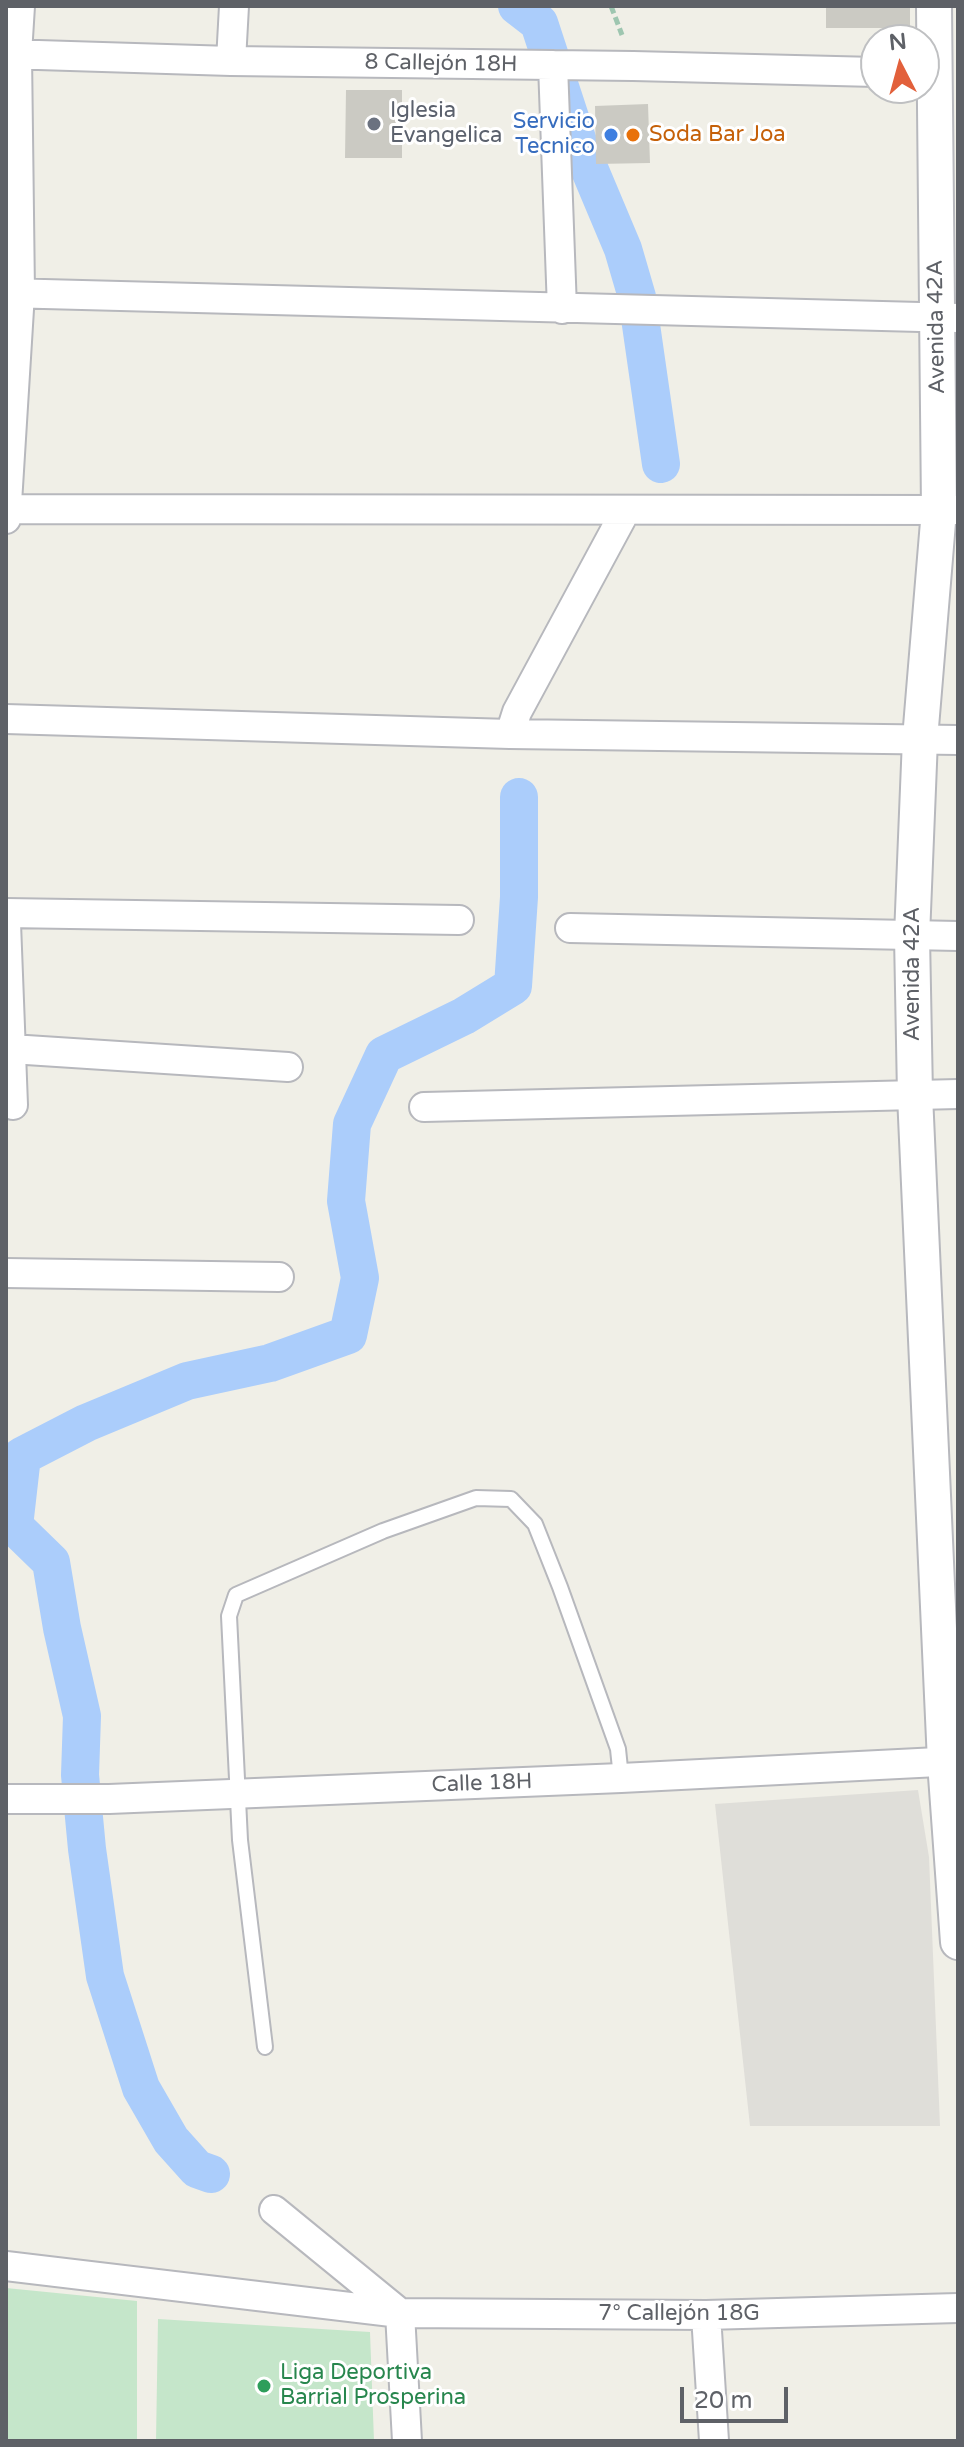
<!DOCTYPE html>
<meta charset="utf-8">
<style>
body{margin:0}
#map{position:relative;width:964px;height:2447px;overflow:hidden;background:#f0efe7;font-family:"Varela Round",sans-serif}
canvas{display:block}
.frame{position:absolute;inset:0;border:8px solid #5e6167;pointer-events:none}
.north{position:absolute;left:860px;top:24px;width:80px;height:80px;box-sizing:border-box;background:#fff;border:2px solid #bfc0c2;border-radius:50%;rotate:354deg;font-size:22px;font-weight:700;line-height:32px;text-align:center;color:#5e6167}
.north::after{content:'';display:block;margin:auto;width:28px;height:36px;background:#e2603b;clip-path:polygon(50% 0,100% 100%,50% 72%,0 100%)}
.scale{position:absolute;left:680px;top:2387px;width:108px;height:36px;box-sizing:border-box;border:4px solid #5e6167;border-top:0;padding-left:10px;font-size:24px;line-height:28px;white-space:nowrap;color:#5e6167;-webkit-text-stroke:6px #fff;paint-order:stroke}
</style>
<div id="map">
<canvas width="964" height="2447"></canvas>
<div class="frame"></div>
<div class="north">N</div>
<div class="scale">20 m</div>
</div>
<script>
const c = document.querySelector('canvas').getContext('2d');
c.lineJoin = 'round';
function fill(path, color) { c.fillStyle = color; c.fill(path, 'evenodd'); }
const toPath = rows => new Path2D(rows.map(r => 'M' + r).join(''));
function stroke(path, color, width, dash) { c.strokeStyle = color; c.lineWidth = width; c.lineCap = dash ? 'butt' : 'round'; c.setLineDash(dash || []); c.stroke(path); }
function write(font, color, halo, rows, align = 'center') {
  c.font = font + ' "Varela Round",sans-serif'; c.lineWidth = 6; c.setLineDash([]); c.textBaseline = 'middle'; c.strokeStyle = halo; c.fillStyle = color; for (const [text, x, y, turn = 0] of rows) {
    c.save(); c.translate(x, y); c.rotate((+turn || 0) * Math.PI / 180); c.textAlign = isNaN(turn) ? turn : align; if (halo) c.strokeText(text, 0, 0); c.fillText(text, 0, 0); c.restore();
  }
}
fill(toPath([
 [918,1790,929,1857,940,2126,750,2126,715,1804]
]), '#dfded9');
fill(toPath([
 [6,2288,137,2301,137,2441,6,2441],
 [158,2319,370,2332,374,2441,156,2441]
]), '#c5e6ca');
stroke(toPath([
 [517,6,539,23,578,142,623,249,637,297,661,464],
 [211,2174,197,2169,171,2140,141,2088,105,1976,87,1849,80,1775,82,1716,62,1628,51,1562,14,1526,22,1456,86,1423,187,1381,270,1363,348,1335,360,1278,346,1201,352,1124,384,1055,464,1016,513,986,519,897,519,797]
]), '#abcdfb', 38);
fill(toPath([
 [826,6,910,6,910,28,826,28],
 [346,90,402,90,402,158,345,158],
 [648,104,650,163,596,164,595,106]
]), '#cbcac3');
const service = toPath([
 [265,2047,240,1840,229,1616,236,1595,383,1531,476,1498,511,1499,535,1524,560,1587,618,1749,621,1778]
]);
const minor = toPath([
 [6,54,231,61,633,66,876,72],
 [231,61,234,6],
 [553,65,562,309],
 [6,293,958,318],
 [6,509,958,510],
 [626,510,517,712,510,734,958,740],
 [6,519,20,293,17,54,20,6],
 [6,719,510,734],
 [6,913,459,920],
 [6,923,13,1105],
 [570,928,958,936],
 [11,1049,288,1067],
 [424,1107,958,1094],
 [6,1273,279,1277],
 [6,1799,109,1799,621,1778,958,1761],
 [274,2210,400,2313],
 [6,2266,400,2313,706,2315,958,2308],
 [400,2313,407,2441],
 [706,2315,714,2441]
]);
const tertiary = toPath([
 [934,6,939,510,920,739,912,936,915,1095,945,1762,958,1942]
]);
stroke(service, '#b7b8bd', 18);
stroke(minor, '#b7b8bd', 32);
stroke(tertiary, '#b7b8bd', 38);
stroke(toPath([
 [611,6,622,35]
]), '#9ec6b0', 5, [8, 4]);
stroke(service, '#fff', 14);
stroke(minor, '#fff', 28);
stroke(tertiary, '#fff', 34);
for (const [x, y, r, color] of [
 [374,124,8,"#6b7280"],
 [611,135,8,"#3f7fe0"],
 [633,135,8,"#e8710a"],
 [264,2386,8,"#2e9e5b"]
]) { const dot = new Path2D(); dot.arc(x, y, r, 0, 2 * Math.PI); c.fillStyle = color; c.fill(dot); stroke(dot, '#fff', 3); }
write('22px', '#5e6167', '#fff', [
 ["8 Callejón 18H",441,64,1],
 ["Avenida 42A",937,327,-91],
 ["Avenida 42A",913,974,-90],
 ["Calle 18H",482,1784,-2],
 ["7° Callejón 18G",679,2314]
]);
write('22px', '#5b616d', '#fff', [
 ["Iglesia",390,111],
 ["Evangelica",390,136]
], 'left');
write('22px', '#366cbe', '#fff', [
 ["Servicio",595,122],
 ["Tecnico",595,147]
], 'right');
write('22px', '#c56008', '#fff', [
 ["Soda Bar Joa",649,135]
], 'left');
write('22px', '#27864d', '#fff', [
 ["Liga Deportiva",280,2373],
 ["Barrial Prosperina",280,2398]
], 'left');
</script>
